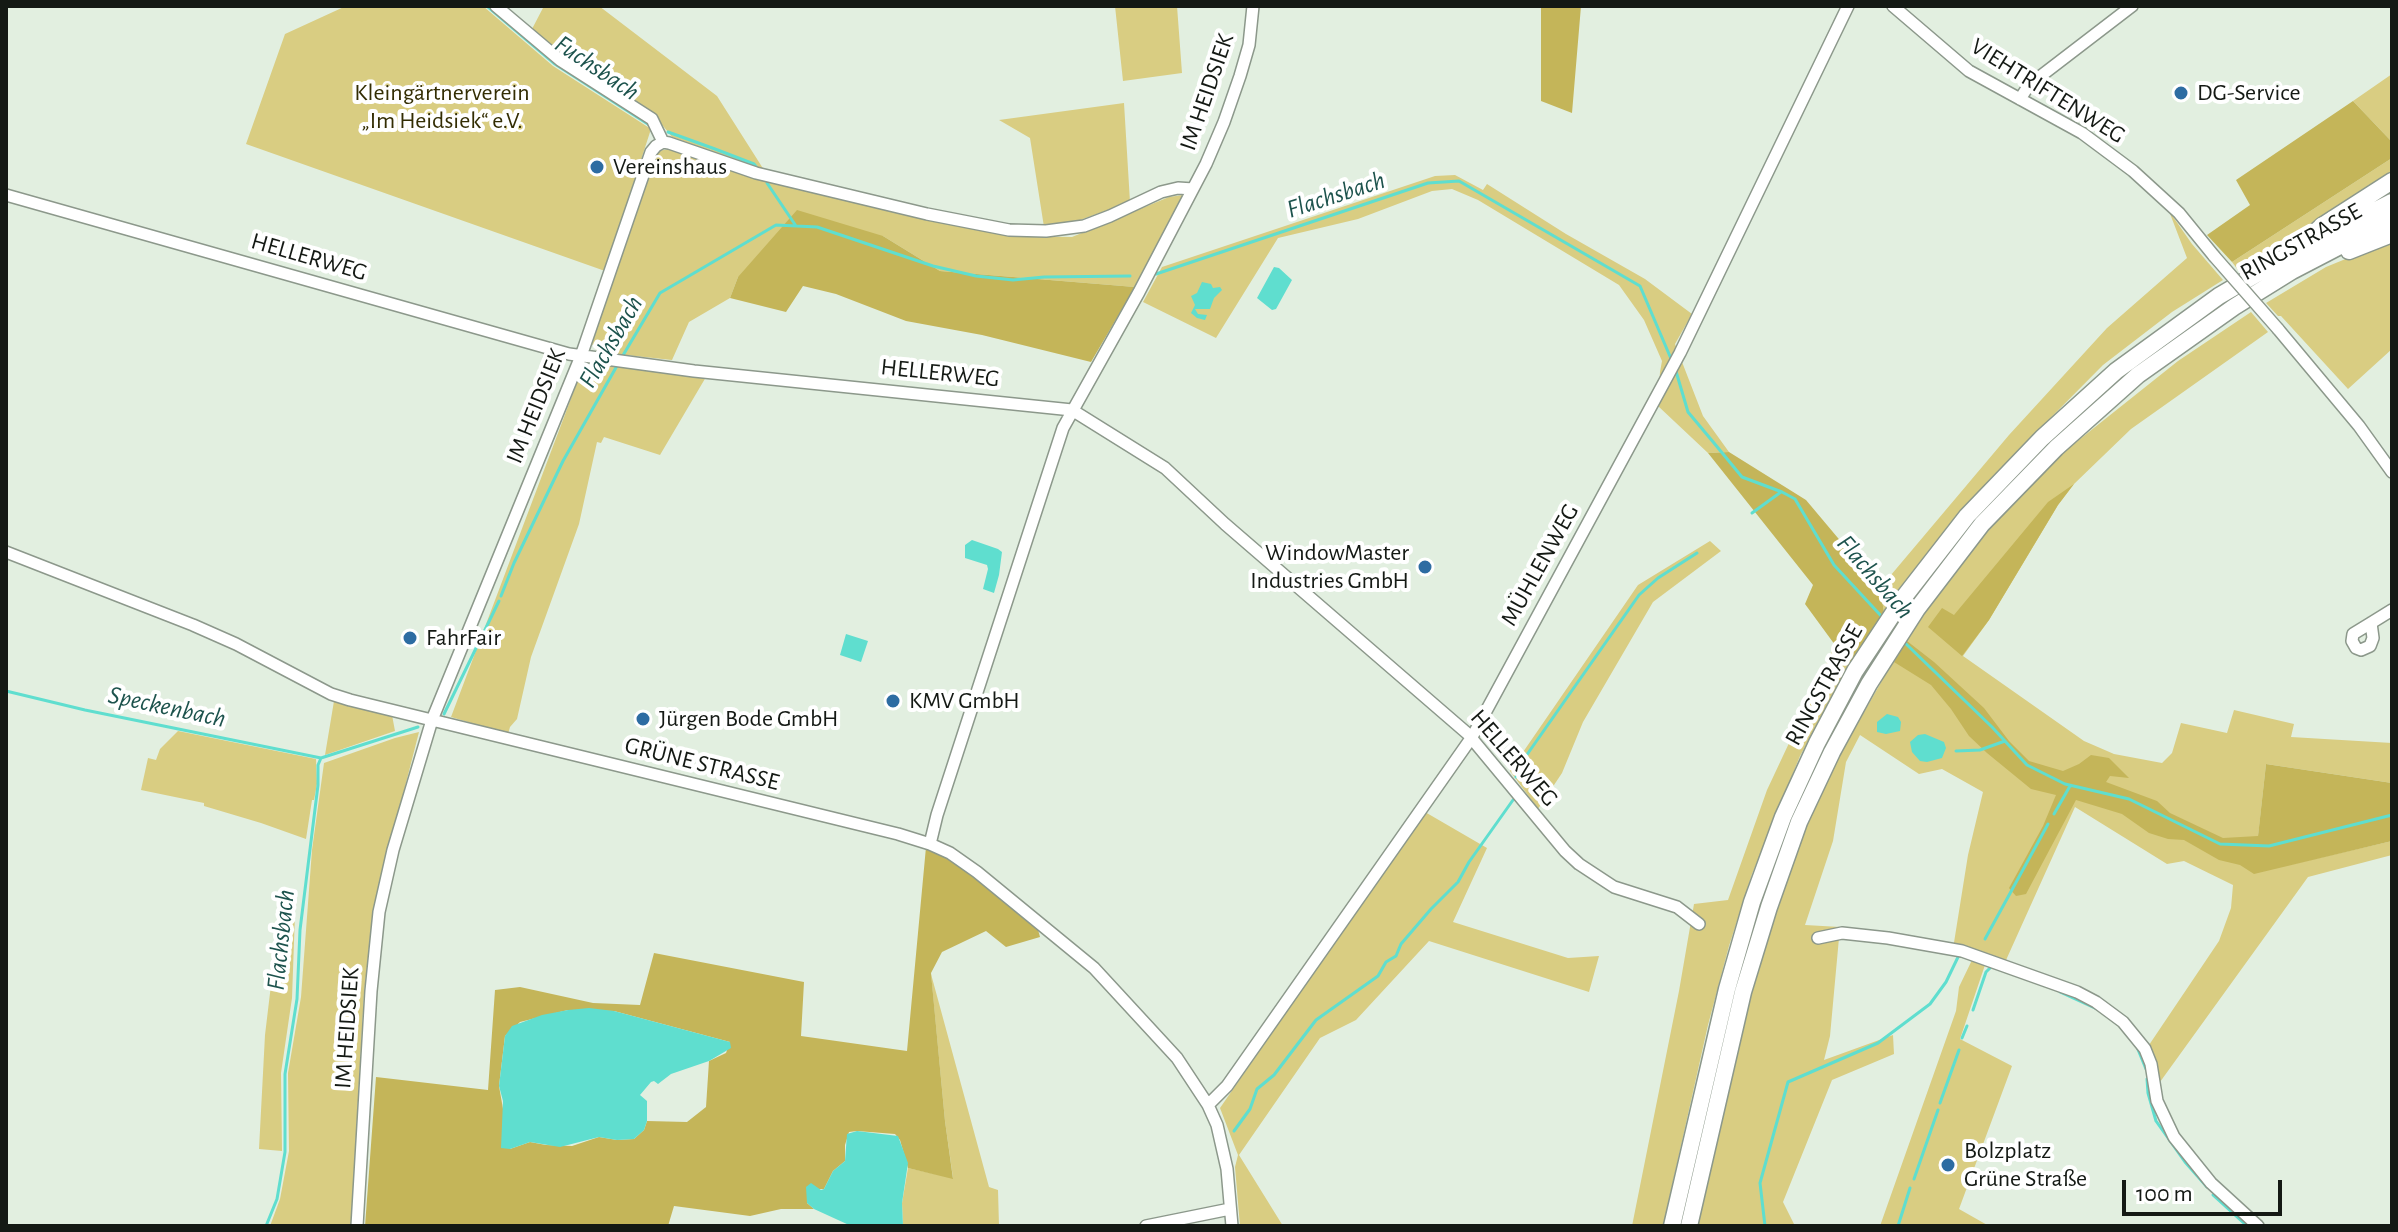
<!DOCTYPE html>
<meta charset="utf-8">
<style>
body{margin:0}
#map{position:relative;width:2398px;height:1232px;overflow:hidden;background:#e2efe0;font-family:"Alegreya Sans",sans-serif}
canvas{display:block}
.frame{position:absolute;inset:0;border:8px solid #141914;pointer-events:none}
.scale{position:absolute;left:2122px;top:1180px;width:160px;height:36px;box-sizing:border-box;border:4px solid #141914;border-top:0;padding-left:10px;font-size:24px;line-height:28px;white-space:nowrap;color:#141914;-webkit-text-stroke:6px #fff;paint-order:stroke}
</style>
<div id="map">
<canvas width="2398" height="1232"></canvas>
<div class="frame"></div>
<div class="scale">100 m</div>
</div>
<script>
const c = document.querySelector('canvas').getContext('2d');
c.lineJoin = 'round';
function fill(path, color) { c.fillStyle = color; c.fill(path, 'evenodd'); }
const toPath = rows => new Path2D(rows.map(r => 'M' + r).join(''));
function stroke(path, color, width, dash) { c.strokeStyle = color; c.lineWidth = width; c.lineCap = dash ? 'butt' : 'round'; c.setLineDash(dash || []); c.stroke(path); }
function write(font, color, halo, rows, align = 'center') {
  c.font = font + ' "Alegreya Sans",sans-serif'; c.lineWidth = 8; c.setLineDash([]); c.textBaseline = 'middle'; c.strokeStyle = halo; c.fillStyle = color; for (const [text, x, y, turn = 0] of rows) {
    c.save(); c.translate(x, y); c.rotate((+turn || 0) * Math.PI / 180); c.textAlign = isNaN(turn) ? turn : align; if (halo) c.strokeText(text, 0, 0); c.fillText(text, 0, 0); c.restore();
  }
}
fill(toPath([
 [346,6,483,6,553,66,651,129,605,271,246,144,285,34],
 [544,6,599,6,717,96,764,170,672,137,655,116,580,67,532,29],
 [1115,6,1177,6,1182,73,1123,81],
 [2392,74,2392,142,2353,101],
 [1124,103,1130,202,1066,225,1044,227,1030,138,999,120],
 [677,148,754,177,1009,236,1072,237,1169,197,1183,195,1156,251,1135,287,940,271,883,236,738,277,730,298,689,322,672,360,598,352,592,344,657,151],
 [2392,158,2392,174,2332,214,2238,270,2232,262],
 [1455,175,1483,190,1487,184,1566,234,1645,279,1692,314,1675,344,1703,416,1729,452,1708,453,1658,406,1660,372,1662,361,1644,320,1619,285,1478,200,1452,189,1432,191,1358,219,1278,238,1216,338,1143,302,1162,267,1435,176],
 [2169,211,2192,244,2223,280,2172,312,2103,365,1989,480,1901,586,1884,612,1880,588,2009,435,2107,328,2187,258],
 [2392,240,2392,349,2348,389,2281,316,2278,316,2266,303,2326,267],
 [2251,312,2268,332,2131,429,2074,484,2058,505,1989,620,1963,656,2084,741,2114,754,2162,763,2172,753,2181,723,2227,733,2234,710,2294,724,2291,737,2392,743,2392,783,2266,764,2254,873,2392,841,2392,855,2308,877,2160,1082,2149,1045,2219,941,2231,908,2233,885,2184,861,2167,864,2075,807,2002,969,1985,965,1960,1039,2012,1066,1959,1209,1989,1226,1880,1226,1956,1011,1959,987,1972,960,1952,955,1968,855,1983,792,1942,769,1919,774,1860,735,1846,762,1833,841,1805,925,1840,927,1830,1036,1824,1060,1893,1035,1894,1054,1832,1080,1783,1202,1795,1226,1697,1226,1744,1020,1770,929,1811,814,1837,760,1884,677,1928,608,1977,542,2065,451,2178,361],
 [594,364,706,377,660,455,604,437,601,443,597,442,579,524,531,657,517,719,510,727,508,734,451,717,581,372],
 [1710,541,1721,551,1653,602,1583,722,1562,773,1538,809,1510,771,1638,585],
 [1835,645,1854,657,1800,756,1752,874,1729,946,1708,1025,1663,1226,1632,1226,1679,991,1694,904,1728,900,1767,790],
 [334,701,392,715,395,731,325,755],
 [178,731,316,759,317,784,314,800,312,800,306,839,261,823,204,806,204,803,141,790,148,758,156,760,160,749],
 [419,732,373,912,364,993,351,1226,270,1226,280,1199,289,1151,288,1073,301,997,312,850,324,763,395,738],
 [1425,812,1487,848,1453,922,1568,958,1599,956,1589,992,1429,941,1356,1020,1320,1038,1239,1155,1283,1226,1240,1226,1235,1167,1238,1155,1220,1108],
 [295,914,292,998,281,1073,282,1151,259,1149,265,1035,279,918],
 [931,974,989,1187,998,1190,999,1226,903,1226,902,1203,908,1168,953,1178,945,1121]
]), '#d9cd82');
fill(toPath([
 [1541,6,1581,6,1572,113,1541,101],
 [2353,101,2392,142,2392,158,2232,262,2207,235,2250,205,2236,180],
 [797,210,883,236,940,271,1135,287,1091,362,982,335,906,321,836,294,803,286,786,312,730,298,738,277],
 [1729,452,1806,500,1880,588,1884,612,1854,657,1835,645,1805,604,1813,585,1708,453],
 [2074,484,2058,505,1989,620,1962,656,1928,627,1942,608,1954,615,2048,502],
 [1907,641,1934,662,1984,708,2009,741,2029,761,2063,771,2079,764,2091,755,2109,758,2129,778,2110,776,2106,782,2157,801,2170,813,2223,838,2258,836,2266,764,2392,783,2392,841,2254,874,2240,865,2219,860,2184,840,2168,839,2149,833,2122,814,2076,800,2026,894,2016,896,2009,888,2043,826,2056,795,2031,789,1987,753,1969,736,1951,709,1931,685,1894,662],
 [926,847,948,857,983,882,1037,926,1040,937,1006,947,986,931,942,952,931,973,945,1121,953,1179,908,1168,900,1140,895,1134,857,1131,849,1132,845,1145,845,1161,833,1171,824,1189,819,1189,807,1203,814,1209,781,1209,750,1216,674,1206,668,1226,365,1226,376,1077,488,1090,495,990,520,987,593,1003,640,1005,654,953,804,982,801,1036,907,1051],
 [568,1010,614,1011,730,1042,726,1053,709,1061,706,1107,687,1122,647,1121,644,1130,634,1139,617,1140,599,1137,572,1146,546,1145,530,1142,510,1149,499,1086,505,1036,520,1022]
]), '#c4b559');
fill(toPath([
 [1274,267,1279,268,1292,280,1276,309,1272,310,1257,298],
 [1202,282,1211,284,1213,288,1220,287,1222,290,1214,298,1210,309,1195,309,1198,314,1207,315,1205,320,1197,318,1191,313,1195,305,1191,296,1197,293],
 [972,540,998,549,1002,552,999,575,994,593,983,589,988,569,987,565,965,558,965,545],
 [846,634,868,641,861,662,840,655],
 [1887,714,1898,717,1901,722,1900,731,1886,734,1877,732,1877,722],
 [1925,734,1944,742,1946,748,1942,758,1927,762,1920,761,1912,752,1910,742,1918,735],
 [589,1008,614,1011,715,1038,730,1042,731,1048,709,1061,671,1074,658,1084,654,1081,651,1082,640,1095,647,1101,647,1121,644,1130,634,1139,617,1140,599,1137,560,1147,530,1142,510,1149,501,1148,503,1101,499,1086,505,1036,512,1026,542,1015,568,1010],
 [857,1131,898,1136,908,1163,902,1203,903,1226,849,1225,814,1209,807,1203,806,1187,811,1183,821,1190,824,1189,833,1171,845,1161,847,1134]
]), '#5fdecf');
stroke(toPath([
 [487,6,555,64,651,126],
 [668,132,715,149,754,164,757,168],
 [767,183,796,226],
 [1156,274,1428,183,1459,181,1640,286,1672,361],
 [622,357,660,293,776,225,817,227,933,266,976,276,1013,280,1044,277,1130,276],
 [1675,368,1688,412,1714,443,1742,477,1782,492,1795,499,1834,565,1883,618],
 [1752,513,1781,492],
 [501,596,514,563,563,461,618,364],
 [1904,642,1992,727,2027,765,2065,784,2129,799,2220,844,2269,846,2392,815],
 [6,691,85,710,321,758],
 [444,714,499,601],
 [1956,751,1980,750,2005,741],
 [1516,777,1526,756,1639,595,1658,578,1697,553],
 [2054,814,2070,786],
 [1985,939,2048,824],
 [2060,992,2097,1009],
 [1973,1010,1986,972,1991,967],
 [1962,1038,1967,1026],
 [2137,1047,2146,1069],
 [2147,1079,2148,1093,2156,1121,2185,1162,2207,1187],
 [1940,1103,1959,1050],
 [1234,1131,1250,1109,1257,1089,1274,1075,1316,1020,1378,976,1386,962,1396,956,1401,944,1431,909,1458,882,1469,862,1513,800],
 [1914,1179,1938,1110],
 [2213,1195,2247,1226],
 [266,1226,277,1199,285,1152,285,1074,297,999,300,930,318,785,318,765,321,758,418,727],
 [1765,1226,1760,1183,1788,1082,1878,1043,1930,1004,1946,982,1959,955],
 [1898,1226,1910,1188]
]), '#5fdecf', 3);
const minor = toPath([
 [496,6,560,60,652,119,663,142],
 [1893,6,1969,71,2082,133,2133,171,2179,213,2214,256],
 [2020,99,2029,85,2132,6],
 [6,195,569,354,694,371,1072,410,1165,468,1225,524,1468,734,1565,851,1579,864,1614,887,1677,907,1699,924],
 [2278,329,2359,426,2392,472],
 [6,552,193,625,236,644,331,694,350,700,898,834,930,844,950,853,977,872,1094,968,1177,1058,1208,1105,1217,1125,1227,1169,1232,1226],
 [2371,623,2373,638,2370,646,2361,650,2356,648,2352,641,2353,634,2371,623,2392,610],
 [930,844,937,815,1063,428,1139,292,1206,164,1224,122,1240,76,1249,45,1253,6],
 [1818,938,1842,933,1888,938,1962,951,2077,992,2096,1002,2123,1022,2145,1049,2151,1064,2157,1101,2174,1137,2211,1183,2258,1226],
 [1208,1105,1227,1086,1472,737,1680,353,1848,6],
 [357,1226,371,991,379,912,393,850,432,720,581,356,651,152,656,146,663,142,669,143,756,173,927,214,1009,230,1046,231,1084,226,1110,216,1161,192,1178,188,1193,189],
 [1146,1226,1230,1209]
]);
const highway = toPath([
 [2311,236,2322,226,2392,181],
 [2349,251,2392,234],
 [1672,1226,1727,989,1752,902,1783,817,1817,743,1855,671,1904,597,1967,516,2042,438,2116,371,2219,296,2296,251,2392,202],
 [1689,1226,1743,992,1769,907,1799,822,1832,752,1869,684,1917,609,1982,524,2056,448,2138,375,2234,307,2292,271,2392,219]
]);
stroke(minor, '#8c988b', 14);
stroke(highway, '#8c988b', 19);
stroke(minor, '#fff', 11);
stroke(highway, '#fff', 16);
const minorBridge = toPath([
 [2214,256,2278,329]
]);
stroke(minorBridge, '#8c988b', 14, []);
stroke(minorBridge, '#fff', 11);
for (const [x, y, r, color] of [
 [2181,93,8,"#2d6ca2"],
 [597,167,8,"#2d6ca2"],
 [1425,567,8,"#2d6ca2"],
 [410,638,8,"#2d6ca2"],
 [893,701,8,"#2d6ca2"],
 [643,719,8,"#2d6ca2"],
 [1948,1165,8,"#2d6ca2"]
]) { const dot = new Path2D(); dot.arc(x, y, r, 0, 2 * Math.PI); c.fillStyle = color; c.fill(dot); stroke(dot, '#fff', 3); }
write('24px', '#141914', '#fff', [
 ["VIEHTRIFTENWEG",2048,91,32],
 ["IM HEIDSIEK",1207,92,-71],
 ["RINGSTRASSE",2301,242,-29],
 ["HELLERWEG",309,257,16],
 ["HELLERWEG",940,373,6],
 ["IM HEIDSIEK",536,406,-68],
 ["MÜHLENWEG",1540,565,-61],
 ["RINGSTRASSE",1824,685,-61],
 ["HELLERWEG",1514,758,49],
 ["GRÜNE STRASSE",702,764,14],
 ["IM HEIDSIEK",347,1028,-86]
]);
write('24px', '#332d03', '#fff', [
 ["Kleingärtnerverein",442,93],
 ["„Im Heidsiek“ e.V.",442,121]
]);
write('24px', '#141914', '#fff', [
 ["DG-Service",2197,93],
 ["Vereinshaus",613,167],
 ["WindowMaster",1409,553,"right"],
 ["Industries GmbH",1409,581,"right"],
 ["FahrFair",426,638],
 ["KMV GmbH",909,701],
 ["Jürgen Bode GmbH",659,719],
 ["Bolzplatz",1964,1151],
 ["Grüne Straße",1964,1179]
], 'left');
write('italic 26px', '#1d534d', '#fff', [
 ["Fuchsbach",597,68,34],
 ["Flachsbach",1336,195,-18],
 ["Flachsbach",611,342,-60],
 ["Flachsbach",1875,577,49],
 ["Speckenbach",167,707,12],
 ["Flachsbach",281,940,-84]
]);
</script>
